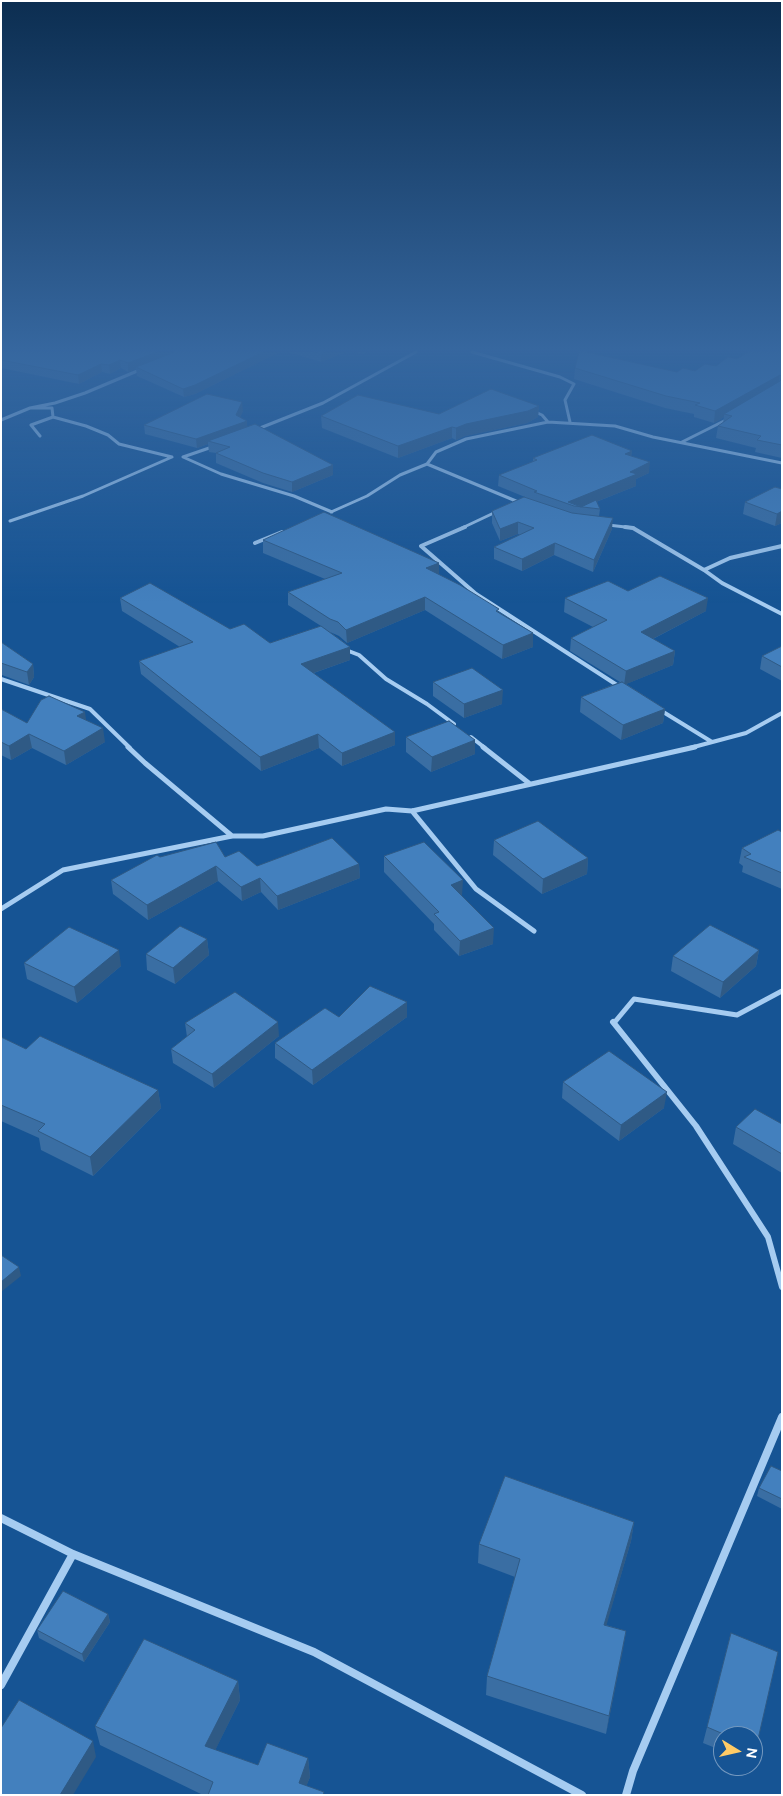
<!DOCTYPE html>
<style>
body{margin:0}
#map{position:relative;width:783px;height:1796px;overflow:hidden;background:#165494;font-family:"DM Sans",sans-serif}
canvas{display:block}
.frame{position:absolute;inset:0;border:2px solid #fff;pointer-events:none}
.north{position:absolute;left:713px;top:1726px;width:50px;height:50px;box-sizing:border-box;background:#165494;border:1px solid #7398bf;border-radius:50%;rotate:99deg;font-size:14px;font-weight:700;line-height:20px;text-align:center;color:#fff}
.north::after{content:'';display:block;margin:auto;width:18px;height:22px;background:#ffcb66;clip-path:polygon(50% 0,100% 100%,50% 72%,0 100%)}
</style>
<div id="map">
<canvas width="783" height="1796"></canvas>
<div class="frame"></div>
<div class="north">N</div>
</div>
<script>
const c = document.querySelector('canvas').getContext('2d');
c.lineJoin = 'round';
const toPath = rows => new Path2D(rows.map(r => 'M' + r).join(''));
function stroke(path, color, width, dash) { c.strokeStyle = color; c.lineWidth = width; c.lineCap = dash ? 'butt' : 'round'; c.setLineDash(dash || []); c.stroke(path); }
function fill(path, color) { c.fillStyle = color; c.fill(path, 'evenodd'); }
stroke(toPath([
 [472,352,560,377,574,384,565,400,570,422],
 [533,411,542,415,548,422,615,426,653,437,782,463],
 [1,420,30,408],
 [255,430,323,403,416,352],
 [40,436,31,425,53,417,52,408,30,408,55,403,85,393,142,369],
 [682,442,728,419],
 [215,446,183,457,221,474,294,496,332,512],
 [427,464,516,501,512,504],
 [331,512,367,496,400,475,427,464,436,452,466,439,548,422],
 [10,521,83,496,172,457,119,444,108,435,86,426,53,417],
 [608,525,634,528],
 [462,528,498,511]
]), '#a6ccf1', 3);
stroke(toPath([
 [465,527,421,546,476,594,620,687],
 [625,527,633,528,704,570],
 [255,543,282,532],
 [782,546,730,558,704,570,722,583,782,614],
 [346,650,359,655,386,679,427,704,454,724],
 [1,679,90,709,130,748],
 [660,710,712,742],
 [471,737,485,748],
 [690,748,746,733,782,713]
]), '#a6ccf1', 4);
stroke(toPath([
 [128,747,145,763,232,836],
 [483,747,530,784],
 [412,811,476,889,534,931],
 [1,909,63,870,232,836,263,836,386,809,412,811,695,747],
 [614,1023,634,999,737,1015,782,991]
]), '#a6ccf1', 5);
stroke(toPath([
 [613,1022,696,1126,768,1237,782,1287]
]), '#a6ccf1', 6);
stroke(toPath([
 [1,1518,73,1554,314,1652,582,1795],
 [1,1685,73,1554],
 [626,1795,633,1771,782,1417]
]), '#a6ccf1', 8);
fill(toPath([
 [1,352,280,352,195,394,184,397,137,376,136,369,128,372,121,368,110,374,102,372,79,384,1,368],
 [287,352,346,352,321,362],
 [353,352,367,352,363,354],
 [782,352,782,458,755,452,756,448,716,438,718,426,723,423,724,417,714,423,694,417,694,414,665,408,574,379,575,368,677,372,695,371,716,366,737,359],
 [539,406,538,417,527,423,465,436,456,440,452,438,398,458,322,428,321,416,439,414],
 [243,411,240,417,247,427,333,465,333,475,292,492,263,483,216,463,216,453,209,452,208,444,197,448,145,434,144,425],
 [632,451,631,456,649,473,636,479,636,486,596,502,600,509,599,516,612,529,593,572,554,555,522,571,494,559,494,547,520,535,518,534,500,541,492,523,492,511,525,497,498,486,499,475,533,462,533,458],
 [782,489,782,523,775,526,743,514,745,502],
 [263,540,439,575,533,633,533,647,502,659,425,610,347,643,339,636,330,632,350,647,350,660,314,673,395,745,342,766,319,748,261,771,141,674,139,661,180,647,122,611,120,598,230,629,270,643,321,626,288,605,288,592,325,579,263,553],
 [628,591,706,611,653,639,675,651,673,665,626,684,665,709,663,723,621,740,580,712,581,697,620,682,570,651,571,638,593,627,564,612,565,598],
 [1,642,33,664,34,677,29,685,2,675,1,676],
 [782,646,782,681,760,669,762,656],
 [433,682,502,704,464,718,433,696],
 [1,709,27,723,86,720,105,742,66,765,32,748,11,760,1,755],
 [406,737,475,740,475,754,431,772,406,752],
 [782,832,782,889,742,872,743,866,739,863,742,848],
 [494,840,588,858,587,874,542,894,493,855],
 [384,856,462,896,493,944,459,956,434,930,434,924,384,872],
 [160,857,225,857,257,866,359,864,360,878,278,910,261,892,242,901,218,881,148,920,113,894,111,880],
 [207,939,209,955,175,984,147,970,146,954],
 [759,950,756,966,720,998,671,971,673,956],
 [24,963,121,966,77,1003,27,979],
 [407,1002,407,1017,313,1085,275,1058,275,1043,339,1017],
 [185,1023,279,1036,214,1088,173,1063,171,1049,187,1037],
 [1,1037,26,1049,158,1090,161,1108,93,1176,41,1150,39,1138,1,1121],
 [563,1082,664,1108,619,1141,562,1098],
 [782,1124,782,1173,733,1144,736,1127],
 [782,1471,782,1509,757,1496,759,1488],
 [634,1522,631,1541,606,1625,626,1631,606,1734,486,1695,487,1676,515,1577,478,1563,479,1544],
 [108,1614,110,1622,84,1662,39,1638,37,1630],
 [731,1633,756,1748,753,1758,753,1736,723,1736,723,1751,703,1743],
 [238,1681,240,1700,215,1750,258,1765,308,1758,310,1777,306,1786,324,1792,324,1795,203,1795,100,1745,95,1726]
]), '#3a6ea3');
fill(toPath([
 [157,352,179,352,136,367,136,369,128,372,128,363],
 [263,352,280,352,195,394,184,397,183,389],
 [325,352,346,352,321,362,321,354],
 [120,360,121,368,110,374,109,365],
 [101,364,102,372,79,384,78,375],
 [780,375,778,386,724,414,724,417,714,423,715,411],
 [242,402,243,411,237,424,247,421,247,430,208,441,208,444,197,448,196,439,236,415],
 [539,406,538,417,527,423,465,436,456,440,456,428,466,424],
 [452,427,452,438,398,458,398,446],
 [632,451,630,462,625,454],
 [650,462,649,473,636,479,636,486,583,507,568,502],
 [333,465,333,475,292,492,292,482],
 [782,511,782,523,775,526,777,514],
 [613,518,612,529,593,572,594,560],
 [518,522,518,534,500,541,500,529],
 [555,543,554,555,522,571,522,559],
 [439,563,439,576,426,568],
 [425,597,425,610,347,643,346,630],
 [708,598,706,611,639,646,641,632],
 [533,633,533,647,502,659,503,645],
 [350,647,350,660,302,677,301,664],
 [675,651,673,665,624,685,626,671],
 [33,664,34,677,29,685,27,672],
 [503,690,502,704,464,718,464,704],
 [665,709,663,723,621,740,623,725],
 [85,712,87,726,77,716],
 [103,728,105,742,66,765,64,751],
 [395,732,395,745,342,766,342,753],
 [29,734,32,748,11,760,9,746],
 [318,734,319,748,261,771,260,757],
 [475,740,475,754,431,772,432,757],
 [588,858,587,874,542,894,543,879],
 [359,864,360,878,278,910,277,896],
 [216,866,218,881,148,920,147,905],
 [260,878,261,892,242,901,241,887],
 [463,880,462,896,451,885],
 [494,928,493,944,459,956,460,941],
 [207,939,209,955,175,984,173,968],
 [119,950,121,966,77,1003,74,987],
 [759,950,756,966,720,998,723,982],
 [407,1002,407,1017,313,1085,312,1070],
 [278,1022,279,1036,214,1088,212,1074],
 [158,1090,161,1108,93,1176,90,1157],
 [667,1092,664,1108,619,1141,621,1125],
 [19,1267,21,1276,1,1292,1,1282],
 [634,1522,631,1541,601,1644,604,1625],
 [108,1614,110,1622,84,1662,82,1654],
 [626,1631,623,1650,606,1734,609,1716],
 [238,1681,240,1700,208,1765,205,1746],
 [93,1741,96,1757,73,1795,60,1795],
 [308,1758,310,1777,303,1795,299,1783]
]), '#2f5a85');
const building = toPath([
 [1,352,157,352,128,363,120,360,109,365,101,364,78,375,1,360,1,352],
 [175,352,263,352,195,385,183,389,136,367,175,352],
 [314,352,325,352,321,354,314,352],
 [579,352,586,352,677,372,683,368,695,371,705,364,716,366,728,357,737,359,748,352,782,352,782,377,780,375,715,411,695,405,700,403,666,396,575,368,579,352],
 [782,378,782,445,757,440,761,436,718,426,732,416,724,414,780,381,782,378],
 [491,389,539,406,528,411,466,424,456,428,452,427,398,446,321,416,358,395,439,414,491,389],
 [207,394,242,402,236,415,247,421,196,439,144,425,207,394],
 [255,424,333,465,292,482,263,473,216,453,230,447,208,441,255,424],
 [592,435,632,451,625,454,650,462,630,472,637,474,568,502,581,507,596,500,600,509,574,506,534,492,537,491,499,475,537,460,533,458,592,435],
 [775,487,782,489,782,511,777,514,745,502,775,487],
 [524,497,572,513,613,518,594,560,555,543,522,559,494,547,534,528,518,522,500,529,492,511,524,497],
 [324,512,439,563,426,568,460,585,499,609,496,611,533,633,503,645,425,597,346,630,338,622,330,619,288,592,342,573,263,540,324,512],
 [660,576,708,598,641,632,675,651,626,671,571,638,607,620,565,598,608,581,628,591,660,576],
 [150,583,230,629,244,624,270,643,321,626,350,647,301,664,395,732,342,753,318,734,260,757,139,661,193,642,120,598,150,583],
 [1,642,33,664,27,672,1,663,1,642],
 [782,646,782,667,762,656,782,646],
 [472,668,503,690,464,704,433,682,472,668],
 [622,682,665,709,623,725,581,697,622,682],
 [49,696,85,712,77,716,103,728,64,751,29,734,9,746,1,742,1,709,27,723,41,700,49,696],
 [449,721,475,740,432,757,406,737,449,721],
 [538,821,588,858,543,879,494,840,538,821],
 [778,830,782,832,782,873,744,857,751,854,742,848,778,830],
 [332,838,359,864,277,896,260,878,241,887,216,866,147,905,111,880,157,855,160,857,216,842,225,857,239,851,257,866,332,838],
 [424,842,463,880,451,885,494,928,460,941,434,914,439,912,384,856,424,842],
 [710,925,759,950,723,982,673,956,710,925],
 [180,926,207,939,173,968,146,954,180,926],
 [69,927,119,950,74,987,24,963,69,927],
 [370,986,407,1002,312,1070,275,1043,325,1008,339,1017,370,986],
 [235,992,278,1022,212,1074,171,1049,195,1030,185,1023,235,992],
 [40,1036,158,1090,90,1157,38,1131,45,1124,1,1105,1,1037,26,1049,40,1036],
 [609,1051,667,1092,621,1125,563,1082,609,1051],
 [755,1109,782,1124,782,1154,736,1127,755,1109],
 [1,1255,19,1267,1,1282,1,1255],
 [771,1466,782,1471,782,1499,759,1488,771,1466],
 [505,1476,634,1522,604,1625,626,1631,609,1716,487,1676,520,1559,479,1544,505,1476],
 [63,1591,108,1614,82,1654,37,1630,63,1591],
 [731,1633,778,1652,756,1748,753,1746,753,1736,728,1736,707,1727,731,1633],
 [144,1639,238,1681,205,1746,258,1765,267,1743,308,1758,299,1783,324,1792,323,1795,208,1795,213,1782,95,1726,144,1639],
 [19,1700,93,1741,60,1795,1,1795,1,1728,19,1700]
]);
fill(building, '#4380be');
stroke(building, '#2f5a85', 1);
const sky = c.createLinearGradient(0, 0, 0, 603);
sky.addColorStop(0, '#0c2e51');
sky.addColorStop(0.58, '#36679f');
sky.addColorStop(1, '#36679f00');
c.fillStyle = sky;
c.fillRect(0, 0, 783, 603);
</script>
